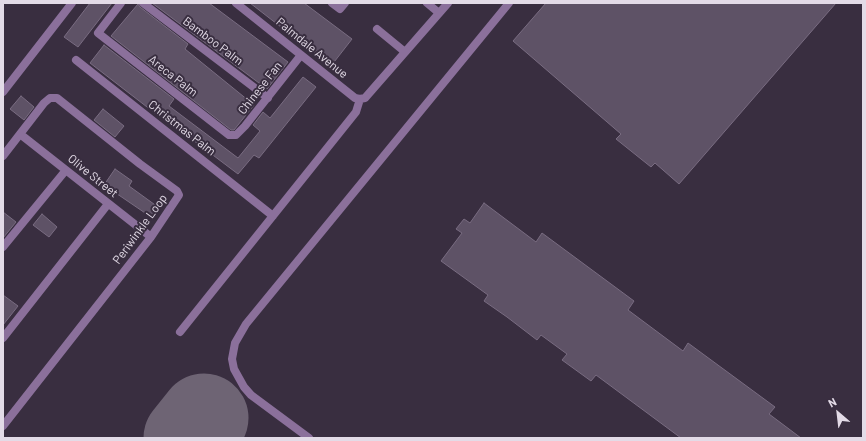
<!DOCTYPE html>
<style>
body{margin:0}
#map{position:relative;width:866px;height:441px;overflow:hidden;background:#392e40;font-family:Barlow,sans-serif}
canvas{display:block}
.frame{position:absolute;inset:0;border:4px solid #e3dbe7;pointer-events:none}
.north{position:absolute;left:818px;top:393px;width:40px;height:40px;-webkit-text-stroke:3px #392e40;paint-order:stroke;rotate:332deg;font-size:11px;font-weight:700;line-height:16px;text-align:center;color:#e3dbe7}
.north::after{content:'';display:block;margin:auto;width:14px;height:18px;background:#e3dbe7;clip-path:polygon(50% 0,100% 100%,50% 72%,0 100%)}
</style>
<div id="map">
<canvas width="866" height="441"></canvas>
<div class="frame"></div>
<div class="north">N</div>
</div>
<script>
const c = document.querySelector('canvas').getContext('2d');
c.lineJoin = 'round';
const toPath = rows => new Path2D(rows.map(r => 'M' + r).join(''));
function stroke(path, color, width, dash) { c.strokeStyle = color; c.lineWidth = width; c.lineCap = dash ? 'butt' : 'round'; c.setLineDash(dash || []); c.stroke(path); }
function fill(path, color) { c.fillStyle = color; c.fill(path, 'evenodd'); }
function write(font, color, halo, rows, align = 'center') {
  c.font = font + ' Barlow,sans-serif'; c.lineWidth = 4; c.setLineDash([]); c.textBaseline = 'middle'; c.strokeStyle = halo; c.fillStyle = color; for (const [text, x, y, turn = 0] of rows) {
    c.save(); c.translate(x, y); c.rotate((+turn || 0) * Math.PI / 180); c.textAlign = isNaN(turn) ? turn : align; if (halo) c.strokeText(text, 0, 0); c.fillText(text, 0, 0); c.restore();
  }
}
stroke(toPath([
 [188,438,204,418]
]), '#6e6474', 89);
const building = toPath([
 [90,3,112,3,78,47,64,37,90,3],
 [152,3,209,3,288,62,267,89,152,3],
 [250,3,304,3,352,39,331,66,250,3],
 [546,3,836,3,679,184,655,163,651,167,616,139,621,134,513,41,546,3],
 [138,4,140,7,188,44,185,49,254,105,234,130,231,130,111,36,138,4],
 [104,45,174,99,169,106,238,158,260,131,253,125,263,112,270,118,303,77,316,87,259,158,254,155,238,174,161,116,160,117,90,63,104,45],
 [21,96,34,107,24,120,10,109,21,96],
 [103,109,124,126,115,137,94,120,103,109],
 [115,169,132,181,129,186,158,207,151,217,104,185,115,169],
 [484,203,536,242,542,233,634,301,628,310,683,351,688,343,775,407,769,414,801,438,681,438,596,375,591,381,562,360,567,354,541,335,537,340,507,317,484,301,488,295,441,261,462,233,456,229,464,219,470,223,484,203],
 [3,212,16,222,3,238,3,212],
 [42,214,57,227,49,237,33,225,42,214],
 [3,295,18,306,3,325,3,295]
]);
fill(building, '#5e5266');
stroke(building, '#796c81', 1);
stroke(toPath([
 [121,3,98,33,229,135,236,135,245,126,301,55],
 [143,3,268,98],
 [236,3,355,98,360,99,365,98,448,3],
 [332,3,340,9,345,3],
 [427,3,439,13],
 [377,29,405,52],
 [76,60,273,216],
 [3,92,72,3],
 [20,134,151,237],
 [3,156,44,103,50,98,57,98,140,164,177,191,179,195,151,237,3,426],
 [3,247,66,170],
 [180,332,356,112,360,99],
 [3,338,108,204],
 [309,438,251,395,244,387,234,369,232,359,235,343,246,324,509,3]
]), '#8b709b', 8);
write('12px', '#e3dbe7', '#392e40', [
 ["Bamboo Palm",213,41,37],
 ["Palmdale Avenue",312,48,39],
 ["Areca Palm",173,76,38],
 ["Chinese Fan",260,88,-52],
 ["Christmas Palm",182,128,38],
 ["Olive Street",93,176,39],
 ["Periwinkle Loop",140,229,-54]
]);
</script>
